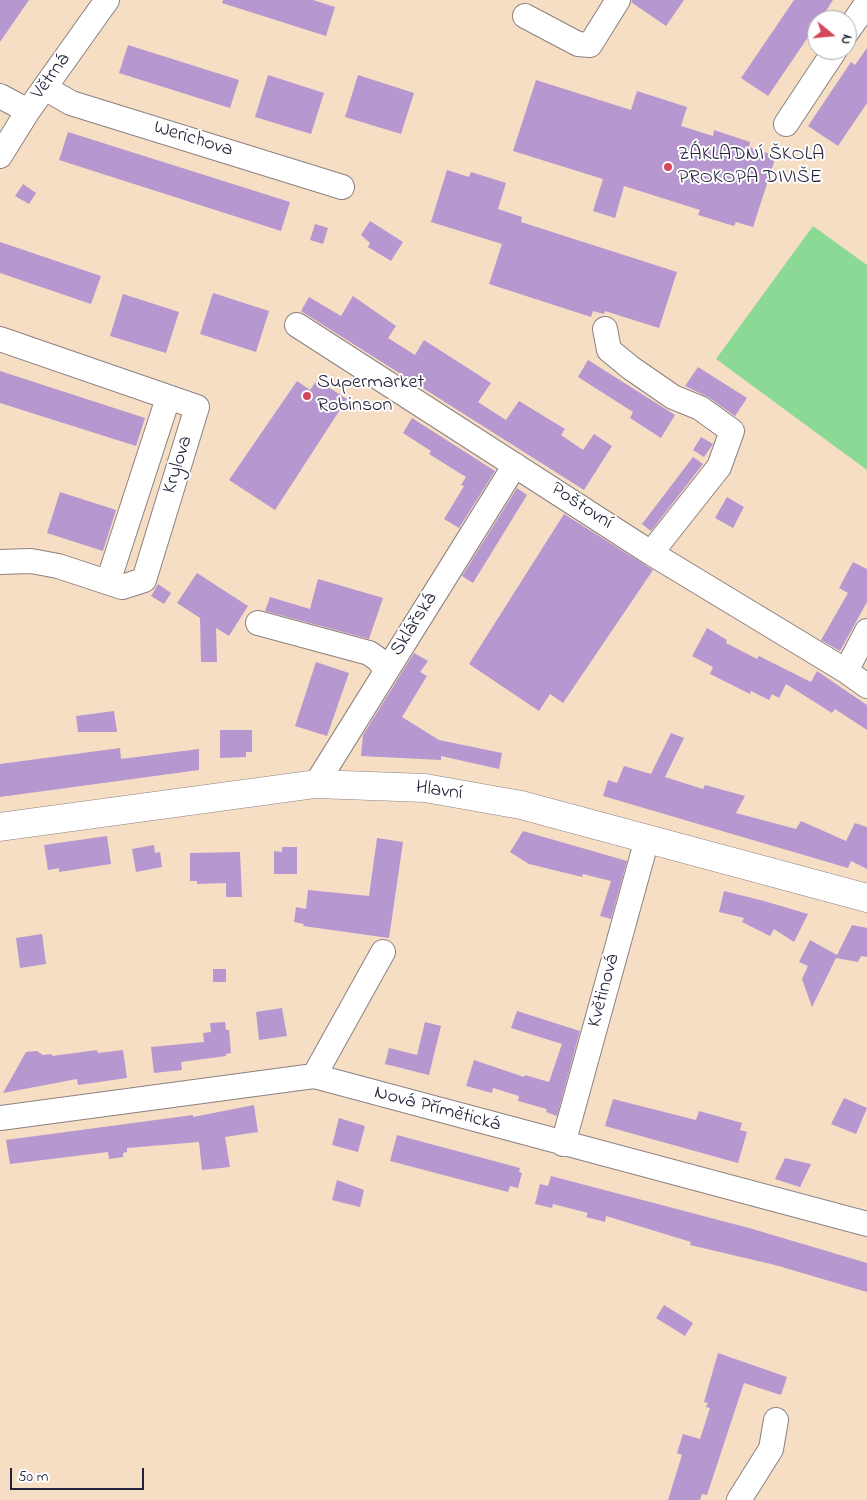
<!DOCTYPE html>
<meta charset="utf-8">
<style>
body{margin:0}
#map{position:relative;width:867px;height:1500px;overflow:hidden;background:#f6dec5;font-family:"Indie Flower",sans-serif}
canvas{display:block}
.north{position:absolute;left:807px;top:10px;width:50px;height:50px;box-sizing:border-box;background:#fff;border:1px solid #a7a7b1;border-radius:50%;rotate:107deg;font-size:14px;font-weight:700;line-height:20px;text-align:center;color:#22223b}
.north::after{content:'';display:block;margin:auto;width:18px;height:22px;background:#d1495b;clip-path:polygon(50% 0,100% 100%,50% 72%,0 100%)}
.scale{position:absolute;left:10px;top:1468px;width:134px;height:22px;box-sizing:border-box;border:2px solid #22223b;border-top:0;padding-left:6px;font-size:15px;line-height:18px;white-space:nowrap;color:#22223b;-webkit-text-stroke:4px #fff;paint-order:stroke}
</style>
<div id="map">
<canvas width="867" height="1500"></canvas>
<div class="north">N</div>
<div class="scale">50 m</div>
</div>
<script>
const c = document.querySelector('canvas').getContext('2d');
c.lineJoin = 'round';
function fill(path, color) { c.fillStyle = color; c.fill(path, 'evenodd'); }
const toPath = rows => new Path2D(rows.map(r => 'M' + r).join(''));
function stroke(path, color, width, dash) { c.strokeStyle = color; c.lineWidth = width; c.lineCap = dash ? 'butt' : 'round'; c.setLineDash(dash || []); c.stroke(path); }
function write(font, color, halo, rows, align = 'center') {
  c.font = font + ' "Indie Flower",sans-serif'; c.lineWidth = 4; c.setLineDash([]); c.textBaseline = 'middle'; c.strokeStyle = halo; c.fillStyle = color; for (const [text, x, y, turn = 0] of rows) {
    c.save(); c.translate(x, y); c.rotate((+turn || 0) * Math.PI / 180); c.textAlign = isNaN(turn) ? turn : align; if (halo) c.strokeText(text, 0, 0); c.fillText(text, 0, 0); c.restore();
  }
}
fill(toPath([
 [813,226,867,265,867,470,716,359]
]), '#8cd996');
fill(toPath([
 [0,0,29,0,0,42],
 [223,0,313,0,335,7,326,36,222,3],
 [632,0,684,0,666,26,631,2],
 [794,0,833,0,820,20,817,20,817,24,768,96,741,78],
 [128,45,239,80,230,108,119,73],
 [867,48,867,103,838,146,808,126,851,62,855,65],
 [268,75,324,93,311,134,255,117],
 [358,75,414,93,401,134,345,117],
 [536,80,631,110,637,91,687,107,681,126,713,136,714,130,750,142,749,147,776,156,753,227,736,222,734,226,698,215,700,210,624,186,615,218,593,211,603,179,513,151],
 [68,132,290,202,281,231,59,160],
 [447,170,469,177,471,172,506,183,498,209,522,217,521,222,677,272,659,328,605,311,604,314,593,311,591,317,489,284,502,244,431,222],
 [23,184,36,193,29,204,15,196],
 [370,221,403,242,391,261,368,247,370,243,361,235],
 [315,224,328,228,323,244,310,240],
 [0,242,101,276,91,304,0,273],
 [213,293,269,311,256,352,200,334],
 [123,294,179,312,166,353,110,336],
 [353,296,396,326,388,338,415,355,424,340,491,383,478,402,506,420,519,401,565,429,561,435,583,450,594,434,612,446,584,490,301,311,309,297,341,316],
 [588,360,675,415,661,438,630,418,633,412,578,377],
 [698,367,747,398,735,416,708,397,685,386],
 [0,371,145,418,136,446,0,403],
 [317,380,347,399,275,510,229,480,297,381,310,390],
 [412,418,495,471,459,528,444,519,464,486,461,485,466,477,429,454,431,451,403,433],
 [701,437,713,444,704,457,693,450],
 [693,457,703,464,651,531,642,524],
 [517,488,527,495,473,583,462,576],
 [60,492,116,510,103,551,47,533],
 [727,497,744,507,733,528,715,518],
 [564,514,653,570,563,703,550,694,539,711,469,664],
 [853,562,867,569,867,602,840,651,821,640,848,593,839,588],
 [197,573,248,606,229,636,216,628,217,662,201,662,200,618,177,603],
 [318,579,383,598,369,639,265,611,270,597,310,609],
 [158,584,171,593,164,604,151,596],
 [707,628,727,640,726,643,757,659,759,656,811,682,817,671,867,705,867,730,835,709,832,713,786,684,779,698,772,694,769,700,751,691,750,694,710,674,713,667,692,656],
 [414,653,428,661,420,672,427,676,402,717,439,740,502,753,499,769,441,756,441,760,361,756,363,735],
 [316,662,349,673,327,736,295,726],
 [114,711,117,732,78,732,76,716],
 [220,730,252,730,252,752,246,752,246,757,220,758],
 [671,733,684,738,665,777,703,789,705,785,745,796,736,813,796,829,801,821,846,841,855,823,867,827,867,869,851,861,848,868,603,796,608,780,617,783,624,766,651,774],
 [120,748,121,759,199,749,199,770,0,797,0,764],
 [523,831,627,861,611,919,600,916,611,881,583,874,582,877,529,864,510,852],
 [107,836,111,864,59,872,59,868,48,870,44,845],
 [377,838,403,842,389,938,303,926,304,924,294,922,296,907,306,909,308,890,369,896],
 [154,845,155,853,160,852,162,867,136,872,132,849],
 [282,847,297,847,297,874,274,874,274,851,282,852],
 [240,852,242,897,226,897,226,883,197,884,197,881,190,881,190,853],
 [724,891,764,901,808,914,794,942,774,929,770,936,742,922,744,918,719,912],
 [852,925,867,928,867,957,861,956,858,962,836,958,812,1007,802,979,808,966,799,962,810,940,837,955],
 [42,934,46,964,20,968,16,938],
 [213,969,226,969,226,982,213,982],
 [282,1008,287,1036,259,1040,256,1012],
 [517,1011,580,1031,557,1116,546,1112,547,1109,518,1101,519,1096,493,1088,492,1093,466,1086,474,1060,524,1077,525,1075,549,1082,562,1044,511,1028],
 [225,1022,226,1030,229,1030,231,1053,226,1054,226,1056,181,1062,182,1070,154,1073,151,1047,204,1042,203,1033,211,1032,210,1023],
 [425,1022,441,1026,429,1075,385,1064,389,1048,417,1055],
 [97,1050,98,1053,123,1050,127,1078,78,1085,77,1079,3,1093,26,1052,37,1051,43,1055,52,1054,52,1056],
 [844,1098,867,1108,856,1134,831,1124],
 [613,1099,696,1120,699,1111,742,1123,740,1130,747,1132,738,1163,605,1126],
 [254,1105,258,1132,225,1137,230,1167,202,1170,199,1142,127,1148,127,1152,123,1153,123,1157,109,1159,108,1152,10,1164,6,1140,193,1115,193,1117],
 [339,1118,365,1126,358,1152,332,1145],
 [397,1135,520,1168,519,1172,522,1173,518,1188,510,1186,508,1192,390,1161],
 [785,1158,811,1164,800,1187,775,1179],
 [551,1176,749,1228,867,1263,867,1292,775,1265,690,1245,691,1242,606,1216,605,1222,586,1217,588,1213,553,1204,552,1208,535,1204,540,1184,548,1186],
 [337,1180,364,1190,360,1207,332,1200],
 [664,1305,693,1323,685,1336,656,1318],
 [718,1353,787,1377,781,1395,744,1383,707,1495,702,1494,700,1500,668,1500,682,1455,677,1453,683,1434,700,1439,710,1408,706,1407,708,1403,704,1402]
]), '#b697cf');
const minor = toPath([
 [525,16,578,44,590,45,618,0],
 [847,32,867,3],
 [45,88,71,103,342,187],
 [0,96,28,111],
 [786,124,835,50],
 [0,156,28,111,107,0],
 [297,325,651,553,846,671,867,686],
 [605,329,609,350,631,368,673,397,700,408,732,431,719,467,651,553],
 [0,339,197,407,144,580,122,587,58,566,31,561,0,562],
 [108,582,168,398],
 [258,623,369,653,379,660,386,671],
 [846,671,867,631],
 [316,784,515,465],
 [314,1076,383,952],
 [0,1118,314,1076,867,1224],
 [563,1144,647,839],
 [739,1500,771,1449,776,1420]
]);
const major = toPath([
 [0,827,316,784,425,788,521,805,867,898]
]);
stroke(minor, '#8c8080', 26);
stroke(major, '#8c8080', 29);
stroke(minor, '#fff', 24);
stroke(major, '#fff', 28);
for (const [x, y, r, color] of [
 [668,167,5,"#d1495b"],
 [307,396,5,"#d1495b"]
]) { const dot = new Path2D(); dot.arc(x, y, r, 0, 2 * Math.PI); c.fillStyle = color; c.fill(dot); stroke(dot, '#fff', 2); }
write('20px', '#22223b', '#fff', [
 ["Větrná",52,77,-54],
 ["Werichova",193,140,17],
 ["Krylova",179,465,-73],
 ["Poštovní",581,507,33],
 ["Sklářská",415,625,-58],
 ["Hlavní",439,792,8],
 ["Květinová",605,991,-75],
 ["Nová Přímětická",437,1110,15]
]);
write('20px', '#22223b', '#fff', [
 ["ZÁKLADNÍ ŠKOLA",678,156],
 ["PROKOPA DIVIŠE",678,179],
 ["Supermarket",317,384],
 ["Robinson",317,407]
], 'left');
</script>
